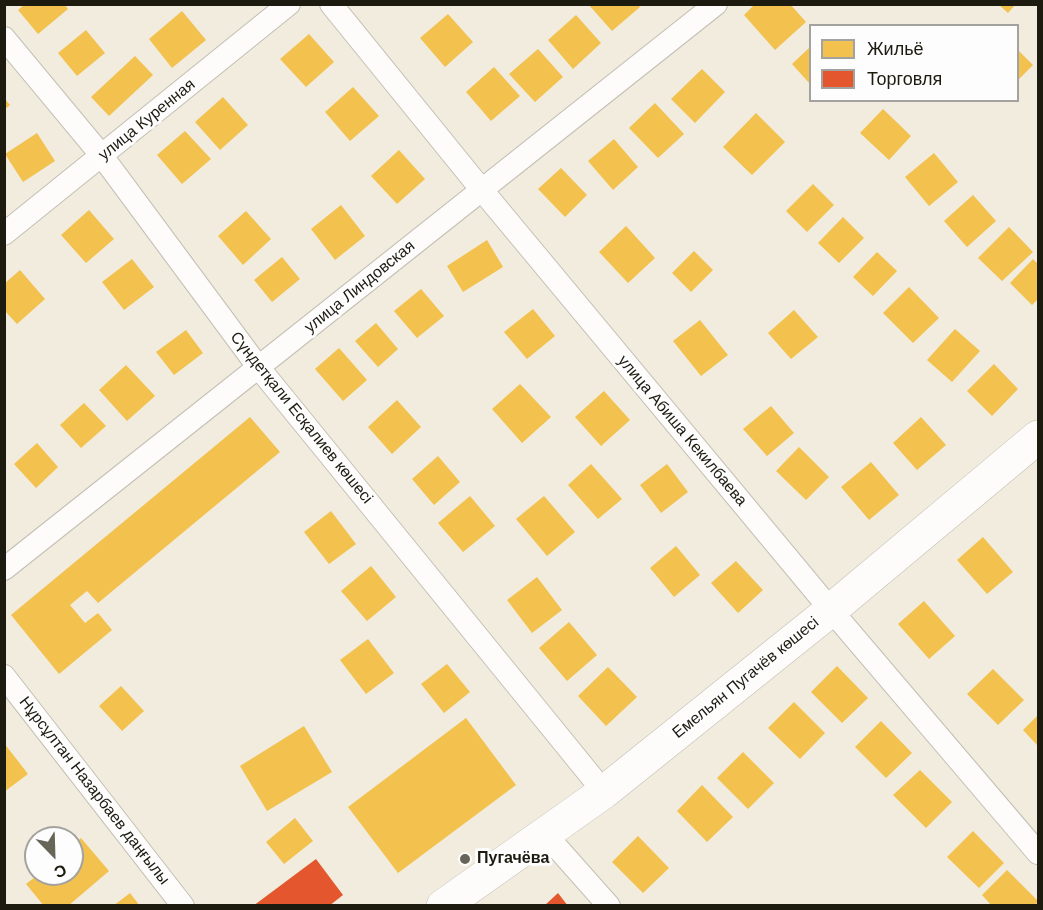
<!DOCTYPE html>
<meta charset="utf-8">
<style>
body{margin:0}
#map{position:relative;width:1043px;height:910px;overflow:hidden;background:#f1ecdd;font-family:Helvetica,sans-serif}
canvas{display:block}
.frame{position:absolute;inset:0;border:6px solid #1d1a10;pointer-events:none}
.legend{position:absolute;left:809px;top:24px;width:210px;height:78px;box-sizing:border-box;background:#fdfdfd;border:2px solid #a3a29e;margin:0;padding:8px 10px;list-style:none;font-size:18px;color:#1d1a10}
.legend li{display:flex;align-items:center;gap:12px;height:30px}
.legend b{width:30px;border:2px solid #a3a29e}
.north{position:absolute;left:24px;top:826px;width:60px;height:60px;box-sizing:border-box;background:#fdfdfd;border:2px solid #a3a29e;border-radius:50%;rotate:157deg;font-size:16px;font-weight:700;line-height:24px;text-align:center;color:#1d1a10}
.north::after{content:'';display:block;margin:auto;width:21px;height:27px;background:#676458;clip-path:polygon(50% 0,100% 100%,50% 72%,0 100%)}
</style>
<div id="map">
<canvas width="1043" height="910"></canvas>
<div class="frame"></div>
<ul class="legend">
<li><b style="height:16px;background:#f2c14e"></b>Жильё</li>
<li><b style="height:16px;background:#e4572e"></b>Торговля</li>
</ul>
<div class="north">С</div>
</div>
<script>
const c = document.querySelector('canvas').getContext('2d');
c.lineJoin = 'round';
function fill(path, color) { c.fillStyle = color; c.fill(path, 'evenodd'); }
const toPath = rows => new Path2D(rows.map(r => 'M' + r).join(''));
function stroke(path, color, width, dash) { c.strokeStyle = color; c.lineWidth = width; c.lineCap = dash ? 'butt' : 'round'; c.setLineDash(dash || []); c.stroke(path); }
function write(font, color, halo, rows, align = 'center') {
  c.font = font + ' Helvetica,sans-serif'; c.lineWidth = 6; c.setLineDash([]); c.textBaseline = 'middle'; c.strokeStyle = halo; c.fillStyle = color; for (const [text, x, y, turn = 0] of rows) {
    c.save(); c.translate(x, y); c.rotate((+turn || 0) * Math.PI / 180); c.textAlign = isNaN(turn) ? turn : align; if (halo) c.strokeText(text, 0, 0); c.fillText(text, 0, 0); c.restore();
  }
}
fill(toPath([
 [25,4,64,4,68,9,38,34,18,10],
 [588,4,638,4,640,7,612,31],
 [755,4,790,4,806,22,775,50,744,15],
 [998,4,1016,4,1008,13],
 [182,11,206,40,172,68,149,39],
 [448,14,473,42,445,67,420,38],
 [576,15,601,43,573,69,548,40],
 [86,30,105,53,77,76,58,53],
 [309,34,334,62,306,87,280,59],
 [810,47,810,84,792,64],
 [538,49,563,77,535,102,509,74],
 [1018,50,1033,65,1018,80],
 [135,56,153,75,109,116,91,97],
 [494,67,520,96,491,121,466,92],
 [702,69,725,92,695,123,671,99],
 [353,87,379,116,350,141,325,112],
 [223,97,248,125,220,150,195,122],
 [4,98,10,105,4,110],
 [655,103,684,134,658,158,629,128],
 [883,109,911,136,889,160,860,133],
 [756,113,785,142,752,175,723,147],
 [185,131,211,159,182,184,157,155],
 [37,133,55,161,23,182,5,154],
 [614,139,638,167,613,190,588,161],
 [399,150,425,179,397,204,371,176],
 [934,153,958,182,929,206,905,177],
 [561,168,587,195,565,217,538,189],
 [813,184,834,205,807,232,786,211],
 [973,195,996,221,967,247,944,221],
 [341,205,365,236,335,260,311,229],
 [89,210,114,239,86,263,61,235],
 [246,211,271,239,243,265,218,236],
 [843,217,864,238,839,263,818,243],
 [626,226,655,258,628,283,599,252],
 [1009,227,1033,252,1002,281,978,258],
 [487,240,503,267,463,292,447,266],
 [694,251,713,270,691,292,672,273],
 [877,252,897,271,873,296,853,277],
 [282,257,300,279,272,302,254,280],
 [132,259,154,287,124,310,102,282],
 [1033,259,1038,264,1038,299,1032,305,1010,283],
 [20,270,45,299,17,324,4,310,4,284],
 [909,287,939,318,913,343,883,313],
 [421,289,444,316,417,338,394,311],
 [533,309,555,336,527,359,504,332],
 [794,310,818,337,791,359,768,333],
 [700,320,728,355,701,376,673,341],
 [376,323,398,349,378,367,355,341],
 [955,329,980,351,952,382,927,360],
 [186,330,203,353,174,375,156,352],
 [339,348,367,380,343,401,315,369],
 [994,364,1018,389,992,416,967,391],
 [126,365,155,396,127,421,99,390],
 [520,384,551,417,522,443,492,409],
 [604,391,630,420,601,446,575,417],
 [397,400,421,427,392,454,368,427],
 [84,403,106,426,81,448,60,425],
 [771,406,794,433,767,456,743,429],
 [250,417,280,452,98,603,87,591,70,605,85,623,98,613,112,630,59,674,11,615],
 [921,417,946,445,917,470,893,443],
 [37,443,58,467,36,488,14,464],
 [799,447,829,477,806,500,776,471],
 [438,456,460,482,434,505,412,479],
 [871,462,899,495,869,520,841,487],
 [591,464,622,499,598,519,568,485],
 [667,464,688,492,661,513,640,485],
 [470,496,495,526,463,552,438,523],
 [544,496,575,532,547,556,516,519],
 [331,511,356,544,329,564,304,532],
 [983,537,1013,572,987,594,957,560],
 [676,546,700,575,674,597,650,568],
 [736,561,763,590,738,613,711,583],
 [371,566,396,597,367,621,341,591],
 [537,577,562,610,532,633,507,600],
 [924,601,955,636,929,659,898,624],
 [569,622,597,655,567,681,539,648],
 [368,639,394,673,366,694,340,660],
 [447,664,470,692,444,713,421,684],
 [837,666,868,698,842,723,811,692],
 [608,667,637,697,606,726,578,696],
 [993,669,1024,700,998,725,967,694],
 [121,686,144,711,122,731,99,706],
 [794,702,825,733,800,759,768,728],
 [1038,715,1038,746,1023,730],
 [466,718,516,785,398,873,348,807],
 [881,721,912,753,886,778,855,747],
 [304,726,332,772,267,811,240,766],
 [4,743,28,774,4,792],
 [743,752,774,783,748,809,717,778],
 [920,770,952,802,926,828,893,795],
 [702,785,733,817,707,842,677,811],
 [295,818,313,841,284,864,266,842],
 [973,831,1004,863,979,888,947,857],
 [638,836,669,868,643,893,612,862],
 [81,838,109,871,68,906,44,906,26,884,39,874,72,874,72,846],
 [1007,870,1038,901,1035,906,992,906,982,895],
 [130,893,140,906,113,906]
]), '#f2c14e');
fill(toPath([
 [316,859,343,895,329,906,253,906],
 [558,893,568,906,544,906]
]), '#e4572e');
const minor = toPath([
 [331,4,481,189,831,610,1038,853],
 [4,38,102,156,259,368,604,792],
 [4,234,289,4],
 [4,569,716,4],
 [4,676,183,906],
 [546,835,609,906]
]);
const secondary = toPath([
 [443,906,604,792,831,610,1038,437]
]);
stroke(minor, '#c3bfb4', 24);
stroke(secondary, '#c3bfb4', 34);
stroke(minor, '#fdfcfa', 22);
stroke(secondary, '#fdfcfa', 33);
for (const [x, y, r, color] of [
 [465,859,6,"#676458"]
]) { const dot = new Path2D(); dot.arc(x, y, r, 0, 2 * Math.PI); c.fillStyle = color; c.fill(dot); stroke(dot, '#fdfdfd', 2); }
write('16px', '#1d1a10', '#fdfdfd', [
 ["улица Куренная",147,120,-39],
 ["улица Линдовская",360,287,-39],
 ["Сүндетқали Есқалиев көшесі",301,418,51],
 ["улица Абиша Кекилбаева",682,431,50],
 ["Емельян Пугачёв көшесі",746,678,-39],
 ["Нұрсұлтан Назарбаев даңғылы",94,791,52]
]);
write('bold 16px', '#1d1a10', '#fdfdfd', [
 ["Пугачёва",477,859]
], 'left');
</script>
